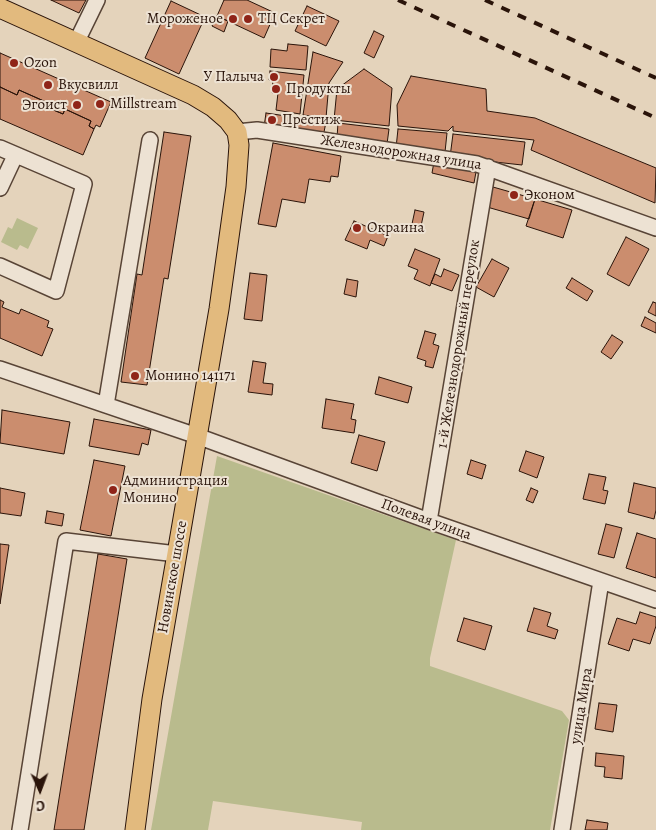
<!DOCTYPE html>
<meta charset="utf-8">
<style>
body{margin:0}
#map{position:relative;width:656px;height:830px;overflow:hidden;background:#e4d3bb;font-family:Alegreya,serif}
canvas{display:block}
.north{position:absolute;left:15px;top:765px;width:50px;height:50px;-webkit-text-stroke:4px #ede2d3;paint-order:stroke;rotate:178deg;font-size:14px;font-weight:700;line-height:20px;text-align:center;color:#2a140a}
.north::after{content:'';display:block;margin:auto;width:18px;height:22px;background:#2a140a;clip-path:polygon(50% 0,100% 100%,50% 72%,0 100%)}
</style>
<div id="map">
<canvas width="656" height="830"></canvas>
<div class="north">С</div>
</div>
<script>
const c = document.querySelector('canvas').getContext('2d');
c.lineJoin = 'round';
function fill(path, color) { c.fillStyle = color; c.fill(path, 'evenodd'); }
const toPath = rows => new Path2D(rows.map(r => 'M' + r).join(''));
function stroke(path, color, width, dash) { c.strokeStyle = color; c.lineWidth = width; c.lineCap = dash ? 'butt' : 'round'; c.setLineDash(dash || []); c.stroke(path); }
function write(font, color, halo, rows, align = 'center') {
  c.font = font + ' Alegreya,serif'; c.lineWidth = 4; c.setLineDash([]); c.textBaseline = 'middle'; c.strokeStyle = halo; c.fillStyle = color; for (const [text, x, y, turn = 0] of rows) {
    c.save(); c.translate(x, y); c.rotate((+turn || 0) * Math.PI / 180); c.textAlign = isNaN(turn) ? turn : align; if (halo) c.strokeText(text, 0, 0); c.fillText(text, 0, 0); c.restore();
  }
}
fill(toPath([
 [17,218,38,228,28,249,20,245,17,250,1,242,8,227,12,229],
 [217,456,456,540,430,658,430,666,562,711,569,720,550,830,361,830,362,822,213,801,208,830,151,830]
]), '#b9bb8d');
const building = toPath([
 [51,0,86,0,79,13,51,0],
 [224,0,247,0,275,13,264,38,217,16,224,0],
 [171,1,205,17,179,74,145,58,171,1],
 [307,6,339,21,326,46,295,31,307,6],
 [217,16,228,21,224,32,212,26,217,16],
 [374,31,384,36,374,58,364,53,374,31],
 [288,44,308,46,306,70,270,67,271,49,287,51,288,44],
 [313,52,343,62,329,83,326,118,303,115,313,52],
 [0,53,111,102,100,127,96,125,94,129,89,126,91,121,65,109,63,114,44,106,46,102,19,90,17,95,0,87,0,53],
 [364,69,392,88,389,126,334,120,337,89,364,69],
 [270,71,304,75,300,114,276,110,278,93,272,93,273,80,269,80,270,71],
 [411,76,486,89,487,111,535,118,656,168,655,203,531,150,534,140,453,131,453,126,448,131,398,126,397,105,411,76],
 [0,87,17,95,19,90,46,102,44,106,63,114,65,109,91,121,89,126,94,129,83,155,0,119,0,87],
 [266,113,326,122,323,137,264,127,266,113],
 [338,123,389,129,387,144,337,138,338,123],
 [398,129,447,133,445,152,396,148,398,129],
 [164,132,191,136,168,279,164,278,147,385,121,382,137,274,142,275,164,132],
 [453,134,525,142,522,165,450,157,453,134],
 [273,143,341,156,338,177,331,176,330,182,309,179,305,203,282,199,276,227,258,224,273,143],
 [434,162,476,172,474,183,432,173,434,162],
 [493,187,535,199,529,219,487,207,493,187],
 [535,199,572,210,563,238,526,226,535,199],
 [415,210,424,212,421,226,412,224,415,210],
 [354,221,388,236,384,246,370,240,367,249,345,240,354,221],
 [626,237,649,249,629,286,607,274,626,237],
 [415,249,440,259,430,286,414,279,418,270,408,266,415,249],
 [492,259,509,268,494,297,476,287,492,259],
 [444,269,459,275,452,291,431,283,435,274,441,277,444,269],
 [250,273,267,275,262,321,244,319,250,273],
 [572,278,593,291,587,301,566,288,572,278],
 [347,279,358,281,356,297,344,294,347,279],
 [0,300,4,302,2,307,19,314,21,309,49,321,47,327,53,329,42,356,0,338,0,300],
 [653,302,656,303,656,316,648,312,653,302],
 [645,317,656,323,656,333,641,326,645,317],
 [425,331,436,334,433,344,439,346,433,368,425,366,426,361,417,358,425,331],
 [612,335,623,342,611,359,601,352,612,335],
 [253,361,266,363,263,383,273,384,272,395,248,392,253,361],
 [379,377,412,387,408,403,375,394,379,377],
 [326,399,354,404,351,419,356,420,354,433,322,428,326,399],
 [2,410,70,422,64,454,0,443,2,410],
 [94,419,151,430,148,445,142,443,139,455,89,446,94,419],
 [359,435,385,442,377,471,351,463,359,435],
 [526,451,544,457,537,478,519,471,526,451],
 [94,460,125,466,111,536,80,530,94,460],
 [471,460,486,465,482,479,467,474,471,460],
 [589,474,606,477,603,490,608,491,605,504,583,499,589,474],
 [634,483,656,488,656,510,654,519,628,512,634,483],
 [0,488,25,493,21,516,0,513,0,488],
 [531,488,538,491,533,503,526,500,531,488],
 [47,511,64,514,62,526,45,523,47,511],
 [606,524,622,528,614,558,598,554,606,524],
 [637,533,656,539,656,578,626,568,637,533],
 [0,544,9,545,0,604,0,544],
 [98,554,127,559,84,830,54,830,98,554],
 [534,608,551,613,547,626,558,630,555,639,527,631,534,608],
 [640,612,656,617,656,626,650,644,633,639,629,651,608,644,617,618,636,624,640,612],
 [464,618,492,626,485,650,457,641,464,618],
 [599,703,617,705,613,732,595,729,599,703],
 [596,753,624,756,622,779,604,777,605,767,595,766,596,753],
 [587,820,608,823,607,830,585,830,587,820]
]);
fill(building, '#cb8d6e');
stroke(building, '#2a140a', 1);
const minor = toPath([
 [76,43,97,0],
 [237,132,257,130,477,164,656,228],
 [0,148,84,184,56,291,0,266],
 [0,188,15,156],
 [0,369,197,436,429,521,656,600],
 [106,405,150,140],
 [429,521,488,167],
 [20,830,66,541,177,554],
 [562,830,601,581]
]);
const major = toPath([
 [0,8,193,95,213,107,228,120,237,132,239,145,236,187,219,309,152,699,135,830]
]);
stroke(minor, '#584436', 18);
stroke(major, '#2a140a', 21);
stroke(minor, '#ede2d3', 15);
stroke(major, '#e2ba7e', 19);
stroke(toPath([
 [398,0,656,118],
 [485,0,656,78]
]), '#2a140a', 4, [9, 9]);
for (const [x, y, r, color] of [
 [233,19,5,"#8f2418"],
 [248,19,5,"#8f2418"],
 [14,63,5,"#8f2418"],
 [274,77,5,"#8f2418"],
 [48,85,5,"#8f2418"],
 [276,89,5,"#8f2418"],
 [100,104,5,"#8f2418"],
 [77,105,5,"#8f2418"],
 [272,120,5,"#8f2418"],
 [514,195,5,"#8f2418"],
 [357,228,5,"#8f2418"],
 [135,376,5,"#8f2418"],
 [113,490,5,"#8f2418"]
]) { const dot = new Path2D(); dot.arc(x, y, r, 0, 2 * Math.PI); c.fillStyle = color; c.fill(dot); stroke(dot, '#ede2d3', 2); }
write('15px', '#2a140a', '#ede2d3', [
 ["Мороженое",223,19,"right"],
 ["ТЦ Секрет",258,19],
 ["Ozon",24,63],
 ["У Палыча",264,77,"right"],
 ["Вкусвилл",58,85],
 ["Продукты",286,89],
 ["Millstream",110,104],
 ["Эгоист",67,105,"right"],
 ["Престиж",282,120],
 ["Эконом",524,195],
 ["Окраина",367,228],
 ["Монино 141171",145,376],
 ["Администрация",123,481],
 ["Монино",123,498]
], 'left');
write('15px', '#2a140a', '#ede2d3', [
 ["Железнодорожная улица",401,153,9],
 ["1-й Железнодорожный переулок",459,344,-81],
 ["Полевая улица",426,520,20],
 ["Новинское шоссе",173,577,-80],
 ["улица Мира",582,706,-81]
]);
</script>
